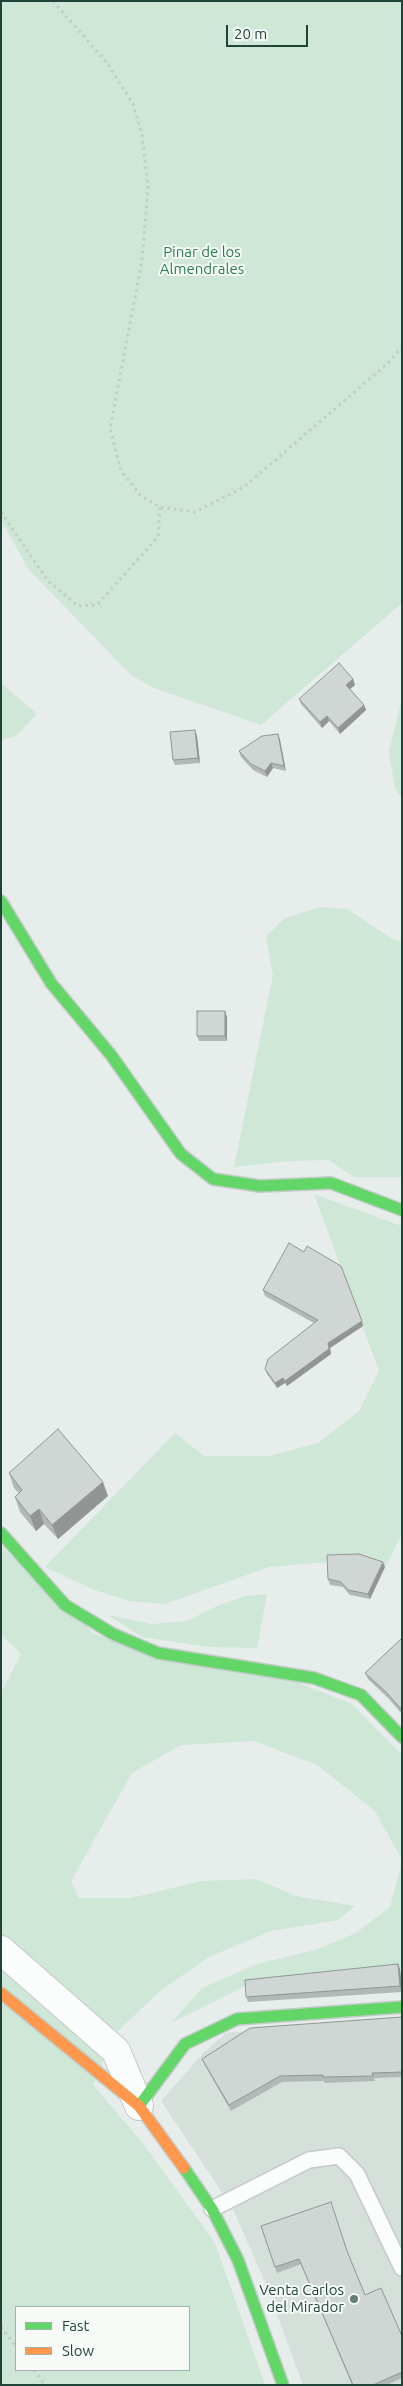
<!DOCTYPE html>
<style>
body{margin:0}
#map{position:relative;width:403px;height:2386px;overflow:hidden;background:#e7edea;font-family:Ubuntu,sans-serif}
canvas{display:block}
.frame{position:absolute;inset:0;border:2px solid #214439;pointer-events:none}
.legend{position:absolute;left:15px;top:2306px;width:175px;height:65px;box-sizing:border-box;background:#f6fbf8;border:1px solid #a1b2ac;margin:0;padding:6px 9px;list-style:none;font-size:15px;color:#214439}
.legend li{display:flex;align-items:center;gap:10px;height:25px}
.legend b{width:25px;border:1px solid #a1b2ac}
.scale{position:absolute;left:226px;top:25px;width:82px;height:22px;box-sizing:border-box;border:2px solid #214439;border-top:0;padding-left:6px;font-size:15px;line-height:18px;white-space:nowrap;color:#214439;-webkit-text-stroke:4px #f6fbf8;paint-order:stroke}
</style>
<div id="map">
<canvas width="403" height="2386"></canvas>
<div class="frame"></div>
<ul class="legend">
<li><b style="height:6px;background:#63d668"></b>Fast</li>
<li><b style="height:6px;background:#ff974d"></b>Slow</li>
</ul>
<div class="scale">20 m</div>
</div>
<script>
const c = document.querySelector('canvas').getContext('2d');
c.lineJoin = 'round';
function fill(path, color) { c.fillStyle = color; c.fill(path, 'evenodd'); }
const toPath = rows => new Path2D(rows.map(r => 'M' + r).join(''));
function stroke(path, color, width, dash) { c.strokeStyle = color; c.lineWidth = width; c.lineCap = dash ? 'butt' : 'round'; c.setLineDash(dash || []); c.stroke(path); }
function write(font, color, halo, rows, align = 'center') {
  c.font = font + ' Ubuntu,sans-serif'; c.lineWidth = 4; c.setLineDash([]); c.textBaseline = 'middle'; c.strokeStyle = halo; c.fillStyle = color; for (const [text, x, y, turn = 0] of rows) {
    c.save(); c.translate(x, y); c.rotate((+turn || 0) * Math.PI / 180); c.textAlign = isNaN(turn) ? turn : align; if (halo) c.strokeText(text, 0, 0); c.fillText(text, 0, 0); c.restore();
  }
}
fill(toPath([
 [402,2020,402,2385,303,2385,265,2282,233,2209,161,2101,205,2051,226,2033]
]), '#d5e0da');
fill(toPath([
 [1,1,402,1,402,603,261,725,154,688,132,676,29,570,1,520],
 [1,683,37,714,16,736,1,740],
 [402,699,402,798,395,789,389,751],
 [321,907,347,909,392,939,402,942,402,1177,354,1177,329,1160,288,1161,234,1167,273,975,266,936,285,918],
 [314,1194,402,1226,402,1534,385,1567,361,1559,269,1567,165,1604,130,1601,94,1590,45,1567,175,1433,204,1456,269,1456,318,1443,359,1411,379,1371],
 [1,1546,94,1634,291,1680,352,1704,402,1755,402,1860,375,1811,317,1765,254,1741,181,1745,132,1773,71,1881,79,1898,131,1898,202,1881,256,1879,296,1896,355,1906,338,1920,271,1931,209,1957,160,1991,114,2035,1,1935,1,1693,21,1654,1,1634],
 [267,1594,257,1648,209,1647,142,1637,108,1615,152,1624,187,1621,219,1605,246,1596],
 [402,1861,402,1969,247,1985,171,2023,202,1988,257,1964,315,1950,356,1933,390,1907],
 [1,1964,106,2055,93,2085,142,2142,215,2243,265,2385,1,2385],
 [16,2307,189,2307,189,2370,16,2370]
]), '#cfe7d6');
const lane = toPath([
 [212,2209,309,2160,339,2156,357,2174,402,2268]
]);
const street = toPath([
 [1,1950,116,2051,139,2106]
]);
const fast = toPath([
 [1,901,51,983,111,1055,181,1154,213,1179,260,1186,331,1183,402,1210],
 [1,1533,65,1605,113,1634,158,1653,314,1678,361,1695,402,1737],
 [139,2106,185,2044,237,2019,402,2007],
 [184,2168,212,2209,238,2260,283,2385]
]);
const slow = toPath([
 [1,1993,139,2106,184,2168]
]);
stroke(lane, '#c4cac7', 18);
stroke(street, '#c4cac7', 30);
stroke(fast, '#c2cbc7', 14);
stroke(slow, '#c2cbc7', 14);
stroke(toPath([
 [53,1,107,63,133,104,142,135,148,188,142,261,110,429,121,471,141,496,160,507,195,512,244,487,387,364,402,347],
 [1,512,48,581,78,606,97,605,158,537,160,507],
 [1,2327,16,2347],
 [34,2370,45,2385]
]), '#c2ccc9', 3, [2.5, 4]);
stroke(lane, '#fbfcfc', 15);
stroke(street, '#fbfcfc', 28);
stroke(fast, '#63d668', 11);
stroke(slow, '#ff974d', 11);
fill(toPath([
 [353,679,355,685,350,689,364,705,366,710,340,734,329,721,322,728,301,704,299,699],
 [278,734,280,740,286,771,273,768,267,777,253,770,241,757,239,751],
 [197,736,200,763,175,765,173,760],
 [225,1011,227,1017,227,1041,199,1041,197,1036],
 [263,1290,363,1326,330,1348,331,1354,287,1386,285,1383,277,1388,267,1374,265,1369,314,1323,265,1296],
 [9,1473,108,1496,58,1539,44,1524,36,1531,20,1512,15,1497,19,1493,14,1488],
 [385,1567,370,1599,350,1595,343,1587,330,1585,328,1579],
 [402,1638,402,1714,388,1698,368,1679,365,1673],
 [398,1964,400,1969,402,1992,248,2002,246,1997],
 [402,2017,402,2077,374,2078,375,2081,325,2083,324,2081,282,2082,231,2111,204,2064,202,2059],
 [261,2226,348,2253,365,2295,402,2336,402,2378,387,2385,352,2385,301,2264,277,2273]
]), '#b2b8b5');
fill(toPath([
 [353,679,355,685,348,691,346,685],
 [364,705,366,710,340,734,338,728],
 [327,716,329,721,322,728,320,722],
 [195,730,197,736,200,763,198,758],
 [278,734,280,740,286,771,284,766],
 [271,763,273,768,267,777,265,771],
 [225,1011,227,1017,227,1041,225,1036],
 [362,1321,363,1326,330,1348,331,1354,287,1386,285,1381,328,1343],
 [283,1378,285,1383,277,1388,275,1383],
 [103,1482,108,1496,58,1539,52,1525],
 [39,1509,44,1524,36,1531,30,1516],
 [383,1562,385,1567,370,1599,368,1594],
 [398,1964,400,1969,402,1990,400,1986]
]), '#919694');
const building = toPath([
 [339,663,353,679,346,685,364,705,338,728,327,716,320,722,299,699,339,663],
 [195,730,198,758,173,760,170,732,195,730],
 [278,734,284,766,271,763,265,771,251,764,239,751,262,736,278,734],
 [197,1011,225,1011,225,1036,197,1036,197,1011],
 [289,1243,304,1252,307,1246,341,1266,362,1321,328,1343,329,1349,285,1381,283,1378,275,1383,265,1369,268,1359,318,1320,263,1290,289,1243],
 [58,1429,103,1482,52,1525,39,1509,30,1516,15,1497,22,1490,9,1473,58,1429],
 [359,1554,383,1562,368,1594,348,1590,341,1582,328,1579,327,1555,359,1554],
 [402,1638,402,1710,386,1692,365,1673,402,1638],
 [398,1964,400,1986,246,1997,245,1980,398,1964],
 [402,2017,402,2072,372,2073,373,2076,323,2077,323,2075,280,2076,229,2105,202,2059,250,2028,402,2017],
 [331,2202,347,2251,365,2295,381,2288,402,2336,402,2372,373,2385,353,2385,299,2259,275,2267,261,2226,331,2202]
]);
fill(building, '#cfd6d3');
stroke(building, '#919694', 1);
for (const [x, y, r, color] of [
 [354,2299,5,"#667f77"]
]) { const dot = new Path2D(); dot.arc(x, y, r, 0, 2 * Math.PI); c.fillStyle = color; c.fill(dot); stroke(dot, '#f6fbf8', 2); }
write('15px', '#277f46', '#f6fbf8', [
 ["Pinar de los",202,252],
 ["Almendrales",202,269]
]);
write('15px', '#214439', '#f6fbf8', [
 ["Venta Carlos",344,2290],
 ["del Mirador",344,2307]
], 'right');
</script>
